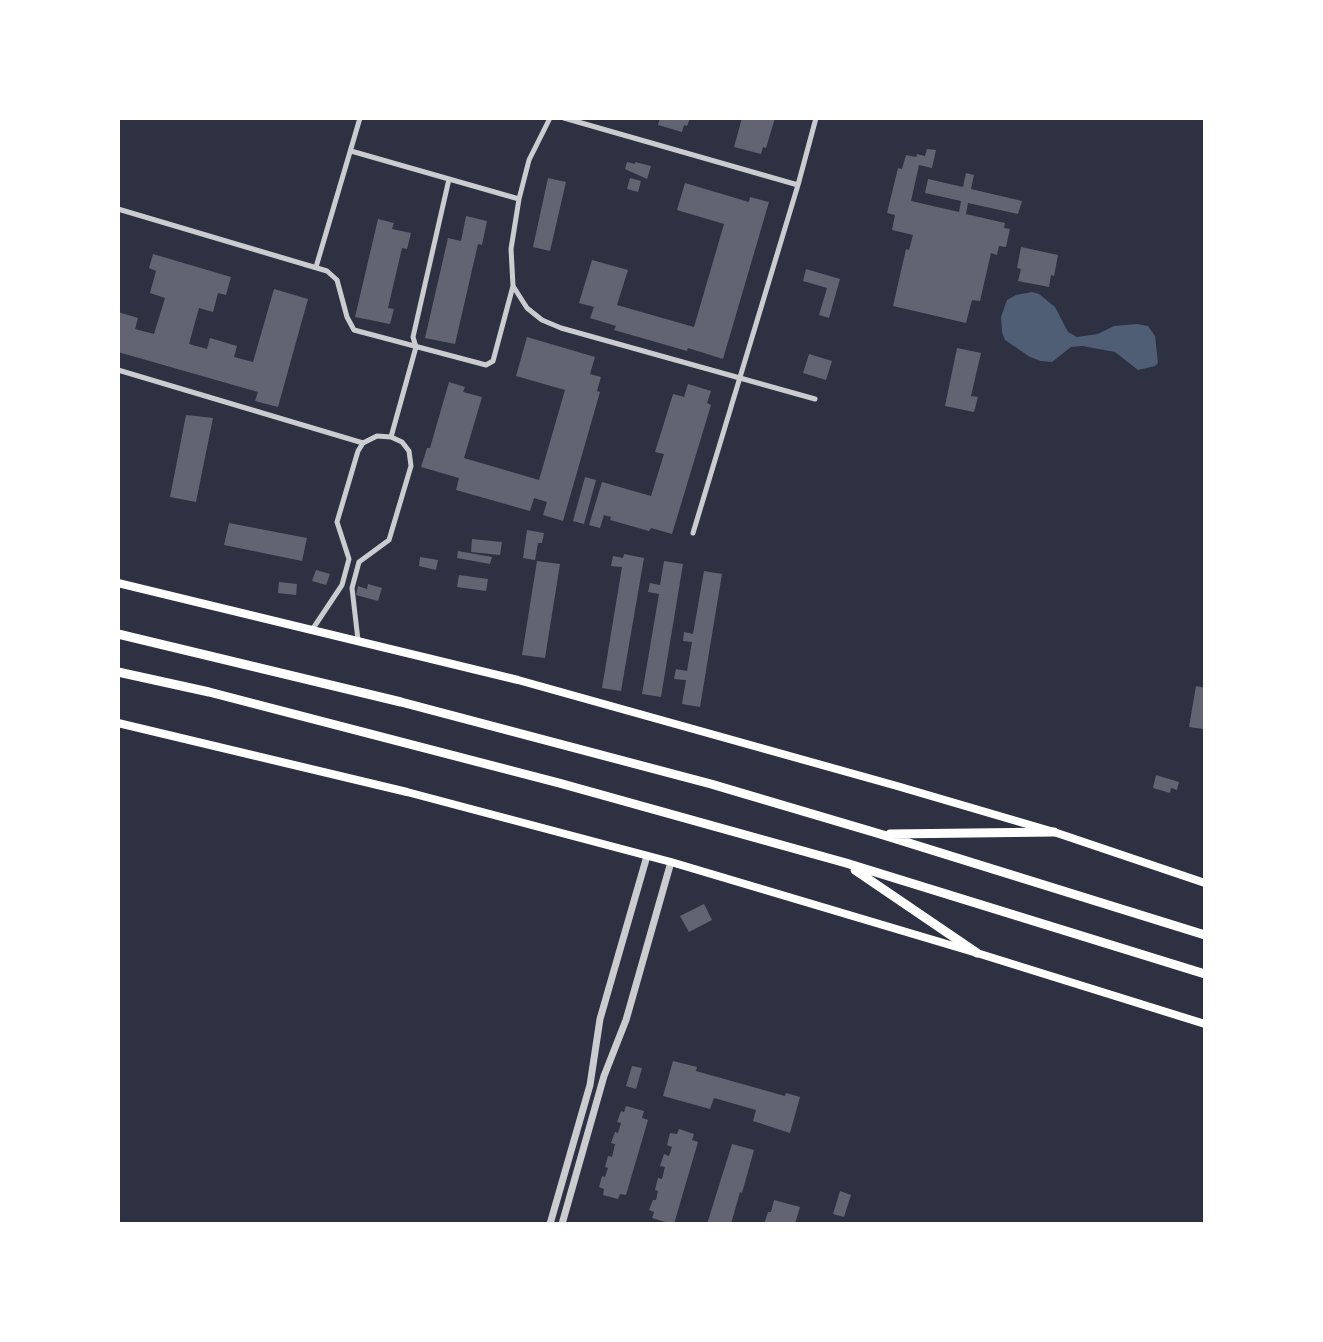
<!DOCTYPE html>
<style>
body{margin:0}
#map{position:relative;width:1323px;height:1342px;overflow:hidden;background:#2d3142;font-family:"Sofia Sans Condensed",sans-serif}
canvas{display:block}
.frame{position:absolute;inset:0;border:120px solid #fff;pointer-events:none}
</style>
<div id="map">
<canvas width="1323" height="1342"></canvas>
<div class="frame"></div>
</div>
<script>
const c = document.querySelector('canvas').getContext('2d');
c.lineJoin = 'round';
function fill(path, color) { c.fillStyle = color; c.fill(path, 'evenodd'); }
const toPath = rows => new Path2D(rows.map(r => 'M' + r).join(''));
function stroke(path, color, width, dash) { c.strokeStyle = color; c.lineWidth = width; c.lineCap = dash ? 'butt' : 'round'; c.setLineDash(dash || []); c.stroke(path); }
fill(toPath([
 [1032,292,1039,294,1055,307,1068,332,1077,337,1098,334,1114,326,1137,324,1148,326,1155,336,1158,363,1155,366,1138,370,1115,352,1082,346,1071,347,1052,362,1041,361,1030,357,1005,340,1002,332,1001,317,1007,300,1016,295]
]), '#4f5d75');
fill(toPath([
 [660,118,690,118,687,126,684,125,682,132,658,125],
 [742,118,775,118,766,148,763,147,761,154,734,147],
 [927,149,936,150,932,168,919,165,911,201,959,212,961,201,925,193,928,179,963,187,966,173,974,175,971,189,1022,201,1018,214,968,203,966,214,1005,223,1004,228,1010,229,1006,247,999,246,997,255,991,253,980,301,972,300,966,323,893,306,906,249,909,250,913,235,892,230,895,215,887,213,898,168,902,169,906,155,916,157,917,154,925,156],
 [627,162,635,164,635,162,651,166,647,179,625,169],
 [548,178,566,182,550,251,533,247],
 [630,178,641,181,638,192,627,189],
 [685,183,749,202,750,197,769,202,723,359,688,348,687,351,614,330,616,326,590,318,594,307,579,303,592,260,628,270,617,305,694,327,724,224,677,210],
 [466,216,487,221,482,245,478,244,455,344,425,338,448,238,461,241],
 [378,219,394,223,392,229,411,233,407,249,402,248,388,308,394,309,390,324,355,317],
 [1021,247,1058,255,1054,276,1051,275,1049,287,1018,281,1021,269,1017,268],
 [153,254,231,277,226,295,218,293,213,312,199,308,189,344,207,349,210,338,237,346,234,357,253,362,274,289,308,299,278,407,255,401,258,392,118,352,118,312,138,318,135,329,154,334,165,298,150,293,156,271,149,268],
 [806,269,840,279,829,318,819,315,827,288,803,281],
 [527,337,595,357,590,374,601,377,597,391,600,392,563,521,543,515,547,502,534,498,530,511,456,490,459,478,421,467,427,448,430,448,449,382,465,387,463,392,482,397,464,458,539,480,565,390,516,376],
 [957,348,981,353,971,396,978,397,974,412,945,406],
 [809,354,832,361,826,380,803,373],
 [688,384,711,391,707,403,711,405,672,534,651,528,649,531,610,520,611,517,604,515,600,528,589,525,602,482,651,496,664,454,655,452,673,394,684,397],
 [186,415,213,418,196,502,170,497],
 [585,477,596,480,584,524,573,521],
 [229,523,307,538,302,561,224,545],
 [527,530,544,533,542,543,538,543,535,560,523,558],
 [472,539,502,542,500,555,471,552],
 [458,551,492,557,490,564,457,558],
 [624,554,644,558,621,691,602,688,622,567,611,566,613,556,623,558],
 [420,557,438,560,436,570,419,566],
 [537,561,560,564,545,658,522,655],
 [664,561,683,564,661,697,642,694,659,594,648,592,650,583,660,585],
 [316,570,330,574,326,585,312,581],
 [704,571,722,574,700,707,682,704,686,680,674,679,676,669,687,671,692,642,683,641,684,632,693,634],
 [459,575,488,579,486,591,457,587],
 [279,582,297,584,296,595,278,593],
 [368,584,382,588,378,601,356,595,358,586,367,589],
 [1196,686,1205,688,1203,729,1189,727],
 [1156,775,1179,782,1177,790,1171,788,1170,793,1153,788],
 [704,904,712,920,689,932,680,916],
 [673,1061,697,1067,696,1071,785,1096,786,1093,800,1097,790,1133,753,1121,756,1110,714,1098,710,1109,663,1096],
 [632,1066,642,1068,636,1089,626,1086],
 [626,1106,644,1111,642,1118,648,1120,626,1195,620,1194,618,1199,603,1195,604,1189,599,1187,602,1176,605,1177,608,1168,605,1167,608,1156,612,1157,615,1144,611,1143,615,1132,618,1133,621,1123,617,1122,621,1111,624,1112],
 [679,1129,694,1134,692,1140,698,1142,674,1224,672,1224,652,1218,654,1212,649,1210,653,1200,656,1200,658,1191,655,1190,658,1178,662,1179,665,1167,660,1166,664,1154,669,1156,672,1147,667,1145,670,1133,677,1134],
 [732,1144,754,1150,742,1193,740,1192,731,1224,707,1224],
 [840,1191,851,1195,844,1217,833,1214],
 [774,1200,800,1207,795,1224,764,1224,768,1212,771,1212]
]), '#626471');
stroke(toPath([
 [550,118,529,160,519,199,511,249,513,286,527,308,542,320,561,328,815,399],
 [564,118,798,185],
 [351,151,519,199],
 [118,209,327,271,337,280,347,317,354,330,486,365,493,361,513,286],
 [316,267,360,118],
 [118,370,363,443],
 [391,437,416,347,413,337,449,179],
 [693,533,798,185,816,118],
 [312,630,342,585,349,559,337,522,358,451,363,443,377,436,391,437,402,442,409,451,411,466,389,540,359,562,352,588,358,640]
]), '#caccd0', 5);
stroke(toPath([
 [550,1224,590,1085,600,1019,647,856],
 [562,1224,604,1076,626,1020,671,862]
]), '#caccd0', 7);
stroke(toPath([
 [118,583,518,680,897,786,1054,832,1205,883],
 [118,723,407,792,671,862,977,953,1205,1024]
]), '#fff', 8);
stroke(toPath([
 [118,634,401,702,711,784,880,834,1205,935],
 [118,672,209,692,559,783,846,863,1205,974],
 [890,834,1054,832],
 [855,870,977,953]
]), '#fff', 9);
</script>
